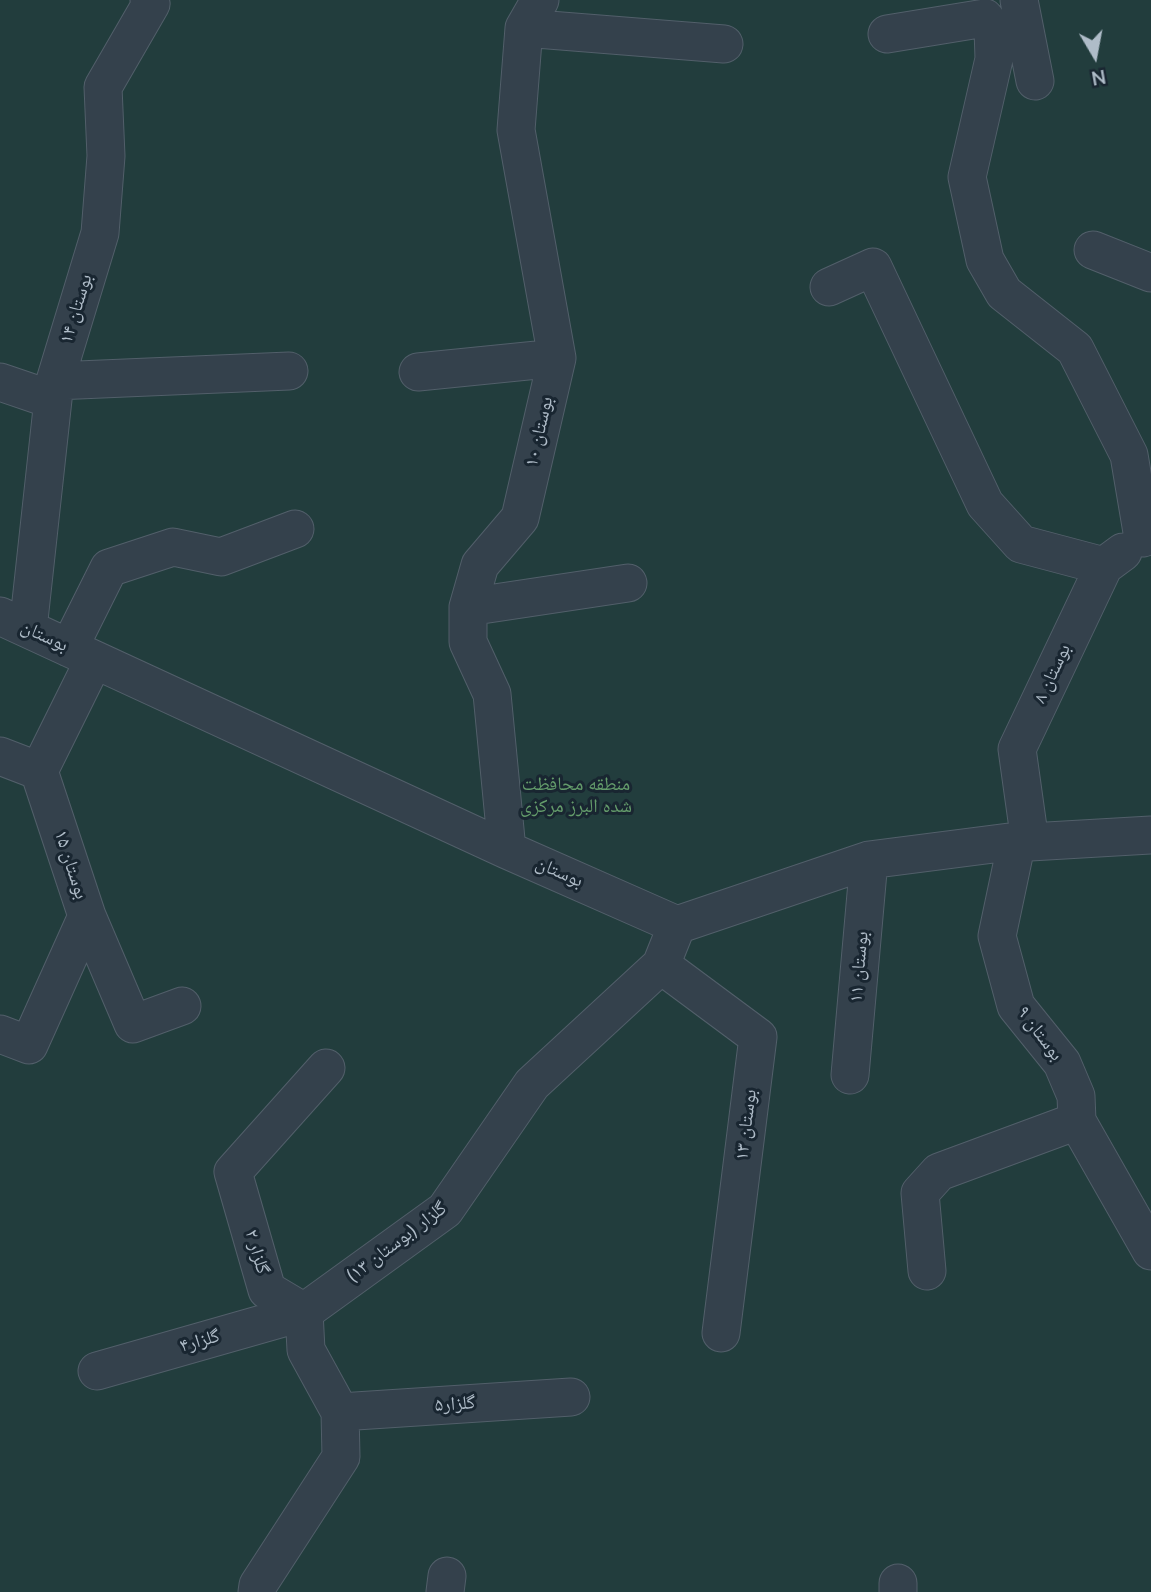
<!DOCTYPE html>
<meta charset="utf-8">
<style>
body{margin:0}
#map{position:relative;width:1151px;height:1592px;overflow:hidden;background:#202f3c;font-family:"Nunito Sans",sans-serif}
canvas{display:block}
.north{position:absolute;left:1060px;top:21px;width:70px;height:70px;-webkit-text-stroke:5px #192631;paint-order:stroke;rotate:170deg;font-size:19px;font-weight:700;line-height:28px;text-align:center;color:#afbcc8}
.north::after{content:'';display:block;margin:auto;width:24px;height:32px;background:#afbcc8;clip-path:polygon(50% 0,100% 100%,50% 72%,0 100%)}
</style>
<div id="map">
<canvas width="1151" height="1592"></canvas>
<div class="north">N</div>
</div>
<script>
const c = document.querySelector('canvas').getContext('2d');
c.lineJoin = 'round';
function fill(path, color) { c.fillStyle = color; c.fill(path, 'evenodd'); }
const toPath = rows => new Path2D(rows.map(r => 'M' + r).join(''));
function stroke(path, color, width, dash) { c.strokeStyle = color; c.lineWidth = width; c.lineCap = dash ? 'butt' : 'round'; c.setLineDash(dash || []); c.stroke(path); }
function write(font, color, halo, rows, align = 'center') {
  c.font = font + ' "Nunito Sans","Noto Naskh Arabic",sans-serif'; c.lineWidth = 6; c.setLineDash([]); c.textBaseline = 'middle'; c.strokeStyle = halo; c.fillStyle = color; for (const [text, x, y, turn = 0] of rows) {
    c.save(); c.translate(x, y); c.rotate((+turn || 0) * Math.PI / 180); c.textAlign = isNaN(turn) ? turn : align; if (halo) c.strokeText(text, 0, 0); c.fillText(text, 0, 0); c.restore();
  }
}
fill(toPath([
 [0,0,1151,0,1151,1592,0,1592]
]), '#223d3d');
const minor = toPath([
 [1019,0,1035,81],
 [524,28,724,44],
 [887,34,985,18,993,28,994,59,967,177,985,260,1004,293,1075,349,1129,455,1143,538],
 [1093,250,1151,273],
 [829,287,873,267,985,504,1021,544,1104,566],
 [418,372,557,358],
 [55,381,289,371],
 [0,382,53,400],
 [468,607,628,583],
 [0,616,507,850,677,925,869,860,1017,841,1030,842,1151,835],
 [28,629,55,381,100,233,106,156,103,87,151,4,149,0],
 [69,648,109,568,173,547,221,557,295,529],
 [94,660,39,771,87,916,133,1024,182,1006],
 [0,756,39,771],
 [1017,841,997,936,1016,1006,1062,1063,1076,1096,1077,1121,1151,1251],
 [1030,842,1017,749,1104,566,1123,552],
 [507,850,492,694,468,642,468,607,480,565,520,518,557,358,516,130,524,28,540,0],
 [661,965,758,1037,721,1333],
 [0,1034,29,1045,87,916],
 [850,1075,869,860],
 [927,1271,920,1193,939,1172,1077,1121],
 [304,1312,267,1290,233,1172,326,1068],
 [97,1371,304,1312],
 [340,1412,571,1397],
 [898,1583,898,1592],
 [257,1592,258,1585,341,1457,340,1412,306,1350,304,1312,445,1210,532,1084,661,965,677,925],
 [445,1592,447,1576]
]);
stroke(minor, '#525f6a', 39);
stroke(minor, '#34414c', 37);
write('19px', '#afbcc8', '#192631', [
 ["بوستان ۱۴",77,309,-73],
 ["بوستان ۱۰",540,432,-77],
 ["بوستان",44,637,25],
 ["بوستان ۸",1053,674,-65],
 ["بوستان ۱۵",70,865,72],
 ["بوستان",559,873,24],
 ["بوستان ۱۱",860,967,-85],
 ["بوستان ۹",1039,1034,53],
 ["بوستان ۱۳",747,1125,-83],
 ["گلزار (بوستان ۱۳)",397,1243,-37],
 ["گلزار ۲",256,1252,74],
 ["گلزار۴",200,1342,-16],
 ["گلزار۵",455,1405,-4]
]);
write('19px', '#649c6b', '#192631', [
 ["منطقه محافظت",576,785],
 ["شده البرز مرکزی",576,807]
]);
</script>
